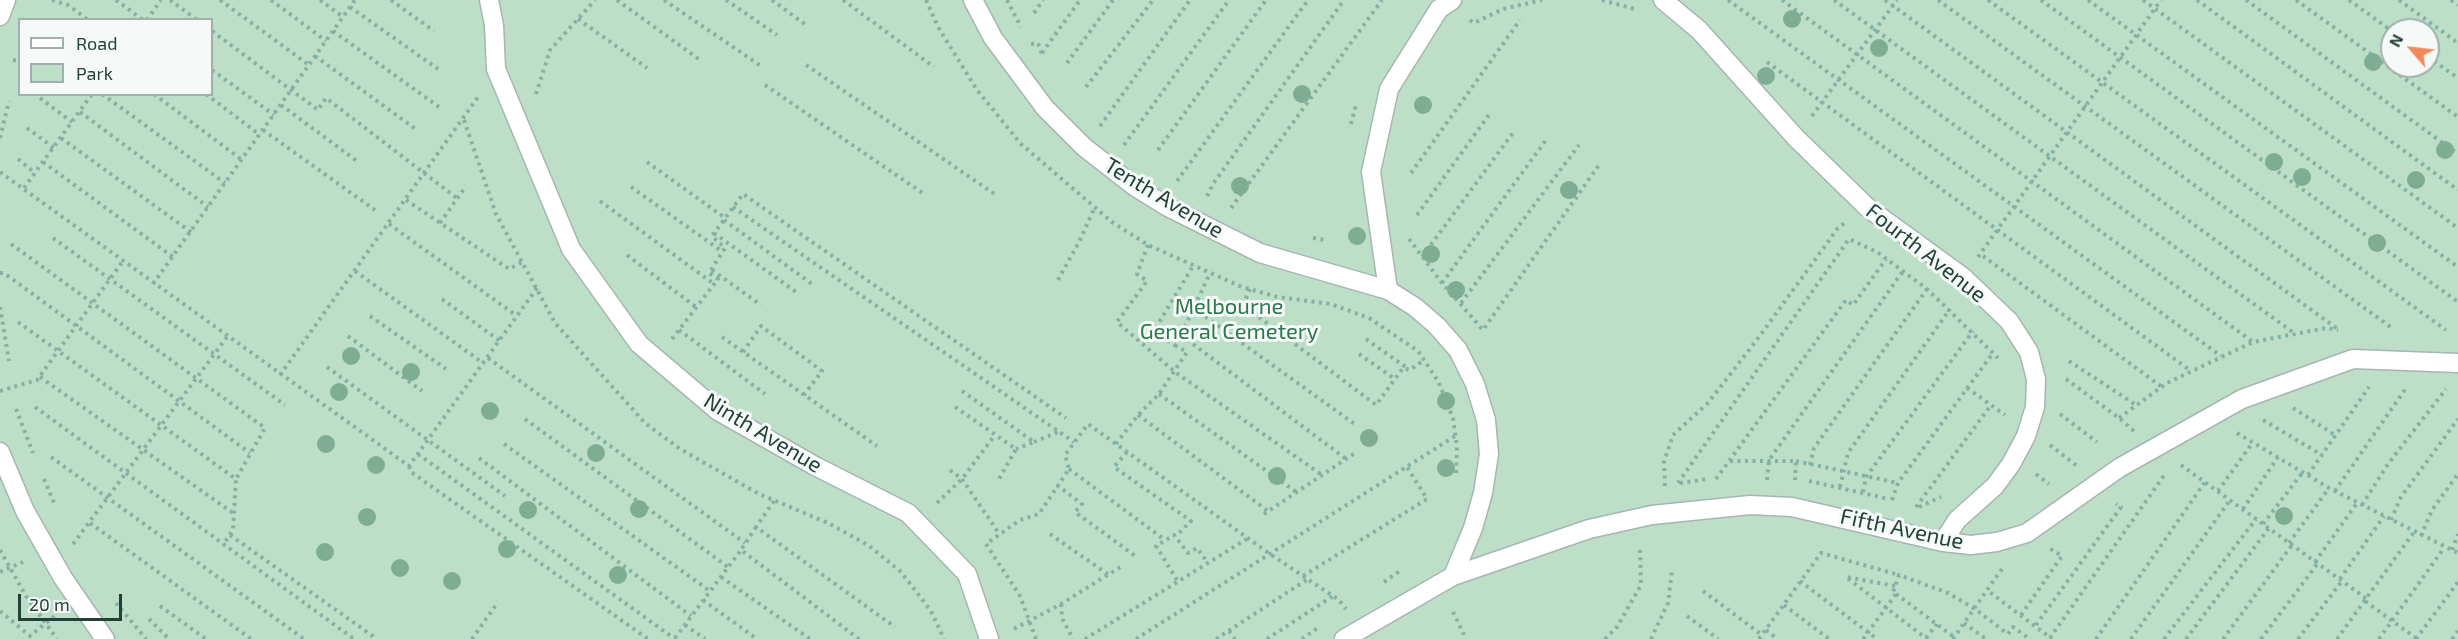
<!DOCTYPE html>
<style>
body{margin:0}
#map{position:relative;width:2458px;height:639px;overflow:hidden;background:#e4eeea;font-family:"Exo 2",sans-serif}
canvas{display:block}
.legend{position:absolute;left:18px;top:18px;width:195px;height:78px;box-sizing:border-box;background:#f5faf8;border:2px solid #a1b0ac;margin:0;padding:8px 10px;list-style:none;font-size:18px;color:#234039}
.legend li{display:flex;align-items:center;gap:12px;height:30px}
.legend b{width:30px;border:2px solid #a1b0ac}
.north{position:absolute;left:2380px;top:18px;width:60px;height:60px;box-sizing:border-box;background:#f5faf8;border:2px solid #a1b0ac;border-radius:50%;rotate:298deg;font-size:16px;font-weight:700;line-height:24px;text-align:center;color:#234039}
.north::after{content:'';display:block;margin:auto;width:21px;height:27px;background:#f2895e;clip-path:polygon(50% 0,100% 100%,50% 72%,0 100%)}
.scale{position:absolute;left:18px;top:594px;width:104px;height:27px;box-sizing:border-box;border:3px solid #234039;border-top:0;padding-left:8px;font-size:18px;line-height:21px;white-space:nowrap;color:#234039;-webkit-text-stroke:4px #f5faf8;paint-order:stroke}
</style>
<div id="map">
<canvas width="2458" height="639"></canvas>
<ul class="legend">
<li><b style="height:8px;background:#fff"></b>Road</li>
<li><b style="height:16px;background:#bddfc8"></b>Park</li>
</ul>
<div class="north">N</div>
<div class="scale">20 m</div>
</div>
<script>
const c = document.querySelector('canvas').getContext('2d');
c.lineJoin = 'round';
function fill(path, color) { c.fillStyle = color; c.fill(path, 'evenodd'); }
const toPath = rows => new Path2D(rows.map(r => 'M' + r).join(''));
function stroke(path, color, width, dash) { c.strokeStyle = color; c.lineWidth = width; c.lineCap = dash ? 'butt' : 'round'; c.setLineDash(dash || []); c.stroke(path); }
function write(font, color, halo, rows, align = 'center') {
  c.font = font + ' "Exo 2",sans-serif'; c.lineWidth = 6; c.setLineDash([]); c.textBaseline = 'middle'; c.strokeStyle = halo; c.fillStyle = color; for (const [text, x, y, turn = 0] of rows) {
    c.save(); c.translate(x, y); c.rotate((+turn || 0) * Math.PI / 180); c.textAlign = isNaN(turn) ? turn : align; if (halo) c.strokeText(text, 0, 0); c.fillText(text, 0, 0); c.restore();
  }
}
fill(toPath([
 [0,0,2458,0,2458,639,0,639],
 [20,20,212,20,212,94,20,94],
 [2392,30,2428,30,2428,66,2392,66]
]), '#bddfc8');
const minor = toPath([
 [489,0,494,25,496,69,571,249,639,344,718,411,815,466,908,513,967,574,989,639],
 [973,0,993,38,1045,108,1084,147,1134,186,1168,207,1260,253,1388,290],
 [1452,0,1439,9,1389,89,1371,172,1388,290,1415,307,1437,326,1458,350,1475,384,1486,420,1489,454,1483,493,1473,528,1453,576],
 [1663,0,1699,30,1796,138,1868,208,1963,277,2009,321,2029,352,2036,379,2035,407,2026,436,2011,464,1995,486,1957,520,1943,542],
 [0,16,6,0],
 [0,452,25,511,63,578,105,639],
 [1344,639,1453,576,1589,529,1652,515,1750,505,1792,507,1943,542,1971,545,1997,542,2027,533,2119,468,2242,399,2353,359,2458,363]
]);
stroke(minor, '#a6b6b1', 21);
stroke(toPath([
 [52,0,68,5,88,20],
 [116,0,143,20],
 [170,0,197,20],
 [220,0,309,65],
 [271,0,326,41],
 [320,0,343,17],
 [391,0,434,31],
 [617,0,700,60],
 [664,0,761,66],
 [726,0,777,35],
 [772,0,806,25],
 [843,0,934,67],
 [926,0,938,27,977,90,1021,144,1112,222,1148,245,1242,287,1278,297,1331,304,1369,318,1418,351,1438,381,1453,418,1457,447,1456,473],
 [1007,0,1021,27],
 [1602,0,1638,10],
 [1728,0,2221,356],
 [1782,0,2253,342],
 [1834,0,2294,333],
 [1885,0,2339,330],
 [1938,0,2392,328],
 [1988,0,2446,330],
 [2041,0,2458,302],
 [2088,0,2458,267],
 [2143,0,2458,228],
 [2197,0,2458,190],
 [2246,0,2458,154],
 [2296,0,2458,117],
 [2349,0,2392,31],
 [2399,0,2458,43],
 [2451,0,2458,5],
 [350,7,438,69],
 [1034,13,1043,0],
 [578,19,647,68],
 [147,20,161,0],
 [1470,20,1474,23,1503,9,1542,0],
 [212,31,318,110,326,98,458,199],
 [333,31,439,107],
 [1031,44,1038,43,1042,54],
 [1042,53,1080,0],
 [315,56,417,130],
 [2428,57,2458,78],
 [13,60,20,61],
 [1767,62,2191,371],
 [1067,63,1113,0],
 [806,65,996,195],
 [212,70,274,115],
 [765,85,924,194],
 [1086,87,1153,0],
 [102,94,225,183],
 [154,94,242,160],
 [206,94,260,135],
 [536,94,550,50,595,0],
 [40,98,72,122],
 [281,105,357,161],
 [80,112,208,207],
 [1812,116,1897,0],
 [464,120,496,214,555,323,645,423,680,449,759,494,828,523,868,545,901,572,931,611,944,639],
 [1351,124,1356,105],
 [1100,126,1190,0],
 [27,128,54,148],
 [263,130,375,210],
 [0,138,9,101],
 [61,138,191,232],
 [1124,145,1229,0],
 [1158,150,1266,0],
 [18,159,35,173],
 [43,162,173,257],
 [647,162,725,218],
 [0,172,409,466,537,288],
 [1411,173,1520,20],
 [1177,181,1308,0],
 [631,187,723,252],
 [24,188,92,94],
 [1207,196,1213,184,1344,0],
 [406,200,509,269,523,262],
 [600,201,714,284],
 [733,207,1074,442],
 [1231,208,1382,0],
 [1417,215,1491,112],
 [724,220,812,284],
 [440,223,466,186],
 [389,224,517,316],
 [714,233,796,292],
 [53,238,285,405],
 [1313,238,1325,240],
 [1409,239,1442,283,1483,330,1599,165],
 [11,244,265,428,236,479],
 [1148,245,1137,274,1147,281,1117,322,1175,372,1322,475],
 [627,255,696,307],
 [1983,256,2162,387],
 [1422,257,1515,130],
 [1978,257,2161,0],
 [712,270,761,305],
 [355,271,483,363],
 [0,273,4,273,250,453],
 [1058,280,1079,242,1094,209],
 [1442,283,1546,140],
 [153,284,355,0],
 [1250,289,1243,305,1376,405,1403,368,1410,370,1424,360],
 [442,299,500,341],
 [1461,303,1579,145],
 [0,307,9,361],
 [1193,308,1356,425],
 [370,316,446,369],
 [18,322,236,479,233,530,223,545],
 [679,330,765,394],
 [1181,335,1346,459],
 [348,336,422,391],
 [722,337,877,446],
 [672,339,718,279,709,273,725,248,712,236,743,194,1066,418],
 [1366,339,1407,368],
 [1176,346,1154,331,1193,266],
 [743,352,761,326,822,371,804,395],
 [1359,354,1395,379],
 [488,358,745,543],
 [2069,361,2136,405],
 [327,367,505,496],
 [280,375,478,97],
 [40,377,233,513],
 [2066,379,2119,418,2134,431],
 [1967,388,2005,415],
 [0,391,37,380,123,261],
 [962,391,1034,442,1016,449],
 [1159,394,1296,492],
 [35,407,354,639],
 [955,407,1016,449,999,479],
 [2293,408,2335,435],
 [16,409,33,453],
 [2060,414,2097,442],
 [1138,415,1268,511],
 [2119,418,2167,383,2253,342,2326,328,2338,330],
 [525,419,728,567],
 [2263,420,2322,455],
 [2237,433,2329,488,2458,553],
 [1034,442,1058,432],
 [504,444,710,591],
 [1116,444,1138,415,1159,394,1187,352,1176,346,1210,273],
 [2050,445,2077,466],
 [1127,452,1114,467,1191,521,1176,536],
 [418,454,675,639],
 [51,457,304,639],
 [479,458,691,616],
 [1730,461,1796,461,1795,480],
 [1796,461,1898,483],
 [1810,465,1814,448,1927,289],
 [2181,465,2367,599,2365,601,2417,639],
 [409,466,411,472,648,639],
 [1069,469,1165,540],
 [950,470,962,479,1000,535],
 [2036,474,2049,484],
 [2308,475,2369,387],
 [44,479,54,503],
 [1716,479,1846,300,1853,305,1886,259],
 [1767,480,1769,460,1903,271],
 [1809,481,1889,499],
 [1678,483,1849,239,1877,252,1927,289,1998,358],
 [1680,483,1708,479],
 [1057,485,1082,504,1075,512,1138,558],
 [1665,486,1664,462,1673,435,1708,403,1759,337,1838,228,1846,222],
 [1840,487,1848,453,1950,309],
 [2218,491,2253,442],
 [2335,491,2406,388],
 [1863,492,1866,477,1973,331],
 [1892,500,1898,483,1993,353],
 [774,501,756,527,895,627],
 [937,503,962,479,995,435],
 [2362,505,2388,464,2446,389],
 [1916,507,1991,405],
 [1919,507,1941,497],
 [2243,509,2278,457],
 [1264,514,1355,453],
 [2391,520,2401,497,2458,419],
 [90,523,251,639],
 [2263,524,2303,472],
 [756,527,741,550,859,639],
 [1050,534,1109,575],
 [230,535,377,639],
 [2421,536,2432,510,2458,474],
 [2289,543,2329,488],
 [73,544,227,337],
 [0,550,26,596,57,639],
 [2452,550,2458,534],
 [2315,562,2357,503],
 [2002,569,1987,590,2052,639],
 [0,572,23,562],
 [1303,576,1427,499,1407,467],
 [721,577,810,639],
 [2340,579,2384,516],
 [1177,580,1156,546,1174,535,1188,553,1197,548,1208,563],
 [1800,581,1877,639],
 [1384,582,1401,570],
 [1895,586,1846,577,1927,639],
 [1703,591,1762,635],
 [1896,594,1954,637],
 [703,600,757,639],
 [116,603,146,639],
 [1061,604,1062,618,1073,639],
 [1784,605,1829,639],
 [160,606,206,639],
 [0,611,30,636,57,614],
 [1453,612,1466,639],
 [2021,615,2062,556,2049,548],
 [1687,616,1718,639],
 [149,619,169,639],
 [1964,623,1986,639],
 [685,625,705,639],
 [2036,625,2121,507,2116,504],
 [1014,629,1061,604,1122,566],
 [1766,630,1778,639],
 [1229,631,1235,639],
 [675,638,741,550],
 [1926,638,1937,624],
 [2050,638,2165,474],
 [472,639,498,602],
 [1036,639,1020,596,986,544,1020,520,1039,514,1069,469,1065,455,1088,424,1270,554,1339,600,1346,609],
 [1085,639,1250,537],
 [1136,639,1455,436],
 [1216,639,1308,579],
 [1267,639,1333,596],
 [1302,639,1319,627],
 [1605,639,1617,627,1641,585,1640,550],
 [1651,639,1668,603,1672,570],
 [1759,639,1821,553,1899,575],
 [1863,639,1896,594,1893,592,1899,575,1948,593,1975,609,2008,634,2013,627,2030,639],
 [1953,639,1987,590],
 [2096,639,2205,482],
 [2131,639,2230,500],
 [2164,639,2256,519],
 [2186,639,2269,528],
 [2223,639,2292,545],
 [2261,639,2318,563],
 [2298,639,2342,581],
 [2337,639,2414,532],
 [2379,639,2444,548],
 [2416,639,2458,582],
 [2452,639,2458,631]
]), '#85b1a5', 4, [3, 4.5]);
stroke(minor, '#fff', 18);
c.fillStyle = '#7fad94';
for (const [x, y] of [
 [1792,19],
 [1879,48],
 [2373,62],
 [1766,76],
 [1302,94],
 [1423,105],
 [2445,150],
 [2274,162],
 [2302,177],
 [2416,180],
 [1240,186],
 [1569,190],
 [1357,236],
 [2377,243],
 [1431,254],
 [1456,290],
 [351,356],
 [411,372],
 [339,392],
 [1446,401],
 [490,411],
 [1369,438],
 [326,444],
 [596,453],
 [376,465],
 [1446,468],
 [1277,476],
 [639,509],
 [528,510],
 [2284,516],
 [367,517],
 [507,549],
 [325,552],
 [400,568],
 [618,575],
 [452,581]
]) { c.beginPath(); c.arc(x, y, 9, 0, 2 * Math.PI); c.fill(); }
write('22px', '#234039', '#f5faf8', [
 ["Tenth Avenue",1164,198,31],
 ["Fourth Avenue",1926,253,38],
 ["Ninth Avenue",763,433,31],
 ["Fifth Avenue",1902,529,12]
]);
write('22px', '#2d774d', '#f5faf8', [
 ["Melbourne",1229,307],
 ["General Cemetery",1229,332]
]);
</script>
